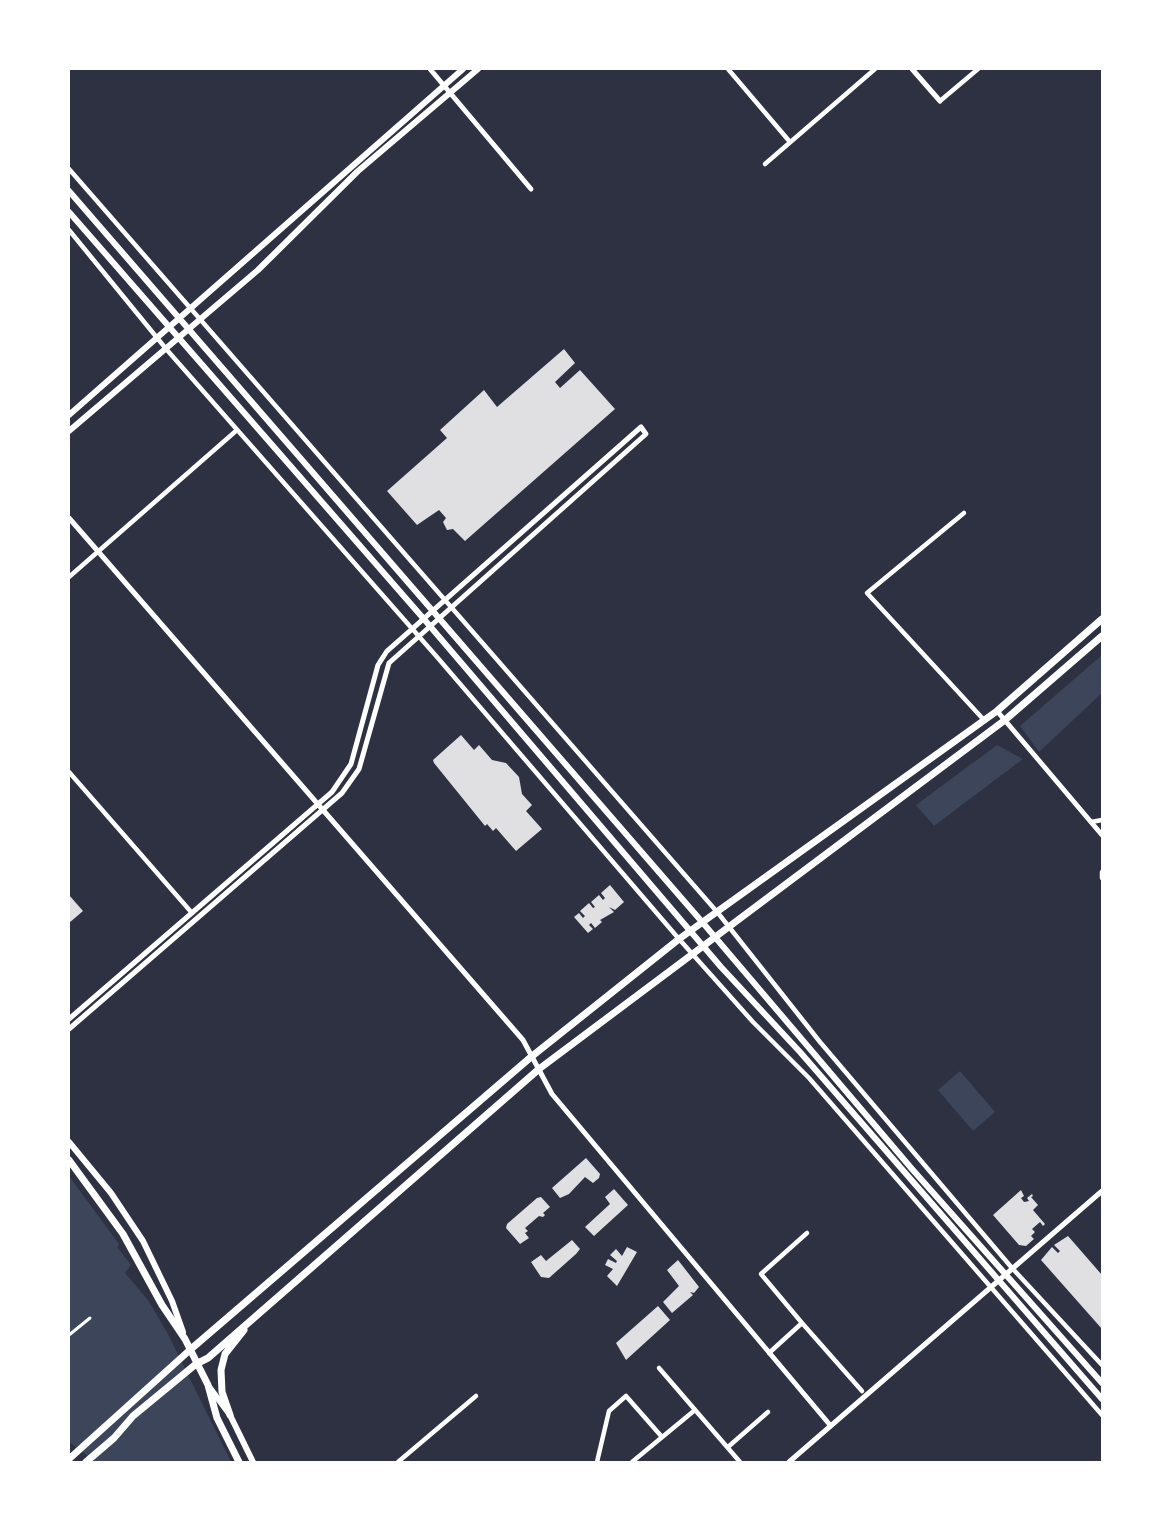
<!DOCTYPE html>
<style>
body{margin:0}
#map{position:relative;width:1171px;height:1531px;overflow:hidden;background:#2d3142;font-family:"Roboto Serif",serif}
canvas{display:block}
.frame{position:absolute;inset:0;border:70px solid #fff;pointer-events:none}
</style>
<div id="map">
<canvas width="1171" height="1531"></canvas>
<div class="frame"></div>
</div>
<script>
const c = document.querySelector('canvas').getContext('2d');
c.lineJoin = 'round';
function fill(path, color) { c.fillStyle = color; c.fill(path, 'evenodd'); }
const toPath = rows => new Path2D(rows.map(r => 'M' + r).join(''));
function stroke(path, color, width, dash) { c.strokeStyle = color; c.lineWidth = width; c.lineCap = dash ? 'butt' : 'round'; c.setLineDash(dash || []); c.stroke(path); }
fill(toPath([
 [1102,655,1102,693,1039,752,1020,726],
 [997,745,1023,759,934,826,916,805],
 [960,1071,995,1112,973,1131,938,1090],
 [69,1176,119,1244,117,1247,131,1265,125,1273,148,1300,168,1334,231,1462,96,1462,69,1442]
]), '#3c4559');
fill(toPath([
 [564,349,575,363,555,382,560,388,580,370,615,409,465,541,453,529,447,530,443,522,446,518,439,510,417,525,387,491,447,438,440,430,484,390,497,407],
 [461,735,474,750,479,745,492,760,506,763,519,777,522,794,532,805,526,811,542,829,516,851,496,828,493,831,487,824,485,826,434,763,433,760],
 [610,885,624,902,615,910,609,907,614,912,600,920,602,922,595,928,591,923,589,925,593,929,588,933,574,917,579,913,583,918,585,916,580,911,589,903,593,908,595,907,591,902,599,895,603,900,605,898,601,893],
 [69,895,83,911,69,923],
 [586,1158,600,1174,599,1178,593,1183,585,1177,569,1194,560,1198,552,1188],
 [614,1189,628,1205,594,1236,585,1227,610,1204,605,1197],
 [1021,1190,1024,1196,1021,1198,1024,1202,1029,1201,1027,1198,1032,1194,1033,1196,1031,1197,1038,1205,1033,1210,1045,1224,1043,1226,1040,1222,1032,1229,1035,1232,1031,1236,1034,1239,1026,1246,1019,1245,993,1215],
 [541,1197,550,1207,543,1213,545,1215,543,1217,539,1216,525,1228,528,1231,525,1233,529,1238,520,1244,506,1228,507,1224,537,1198],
 [1068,1236,1102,1275,1102,1329,1041,1260,1052,1247,1058,1253,1060,1251,1054,1245],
 [572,1240,580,1249,576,1254,549,1278,541,1277,531,1262,541,1255,546,1261],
 [627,1247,637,1252,617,1286,607,1276,613,1269,605,1265,608,1259,616,1263,617,1261,610,1255,616,1249,622,1256],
 [678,1260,699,1287,694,1293,690,1292,693,1295,672,1313,663,1302,679,1286,667,1270],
 [658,1306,670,1320,626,1360,616,1343]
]), '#e0e0e3');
stroke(toPath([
 [69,1335,90,1318]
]), '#fff', 3);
stroke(toPath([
 [728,69,790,142],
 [940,101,978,69],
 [765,164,875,69],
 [69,169,718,913,820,1042,1012,1268,1102,1365],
 [69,230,167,350,437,657,679,939,753,1022,809,1078,1102,1415],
 [964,513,867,593,984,720],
 [69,577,237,430],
 [69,772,192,913],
 [1091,822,1102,820],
 [1102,872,1102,878],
 [802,1323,761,1274,807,1233],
 [769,1353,802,1323,862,1391],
 [659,1368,740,1462],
 [728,1447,768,1412],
 [398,1462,476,1396],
 [597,1462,609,1411,626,1396,662,1437],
 [632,1462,695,1410]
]), '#fff', 4.5);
stroke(toPath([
 [430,69,531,189],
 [912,69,940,101],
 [69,518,523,1040,552,1094,830,1425],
 [997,711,1102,835],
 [69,1019,332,792,351,764,378,665,387,651,641,427,646,434,389,663,359,769,342,793,69,1029],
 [789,1462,1102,1191]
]), '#fff', 5);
stroke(toPath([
 [69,191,703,923,912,1169,1102,1383],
 [69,212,423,618,721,967,800,1052,1102,1399],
 [69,415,463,69],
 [69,431,258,270,358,171,478,69],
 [69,1142,111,1193,143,1241,172,1301,183,1332],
 [210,1388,230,1415,253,1462]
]), '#fff', 6);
stroke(toPath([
 [69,1160,123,1234,162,1305,185,1339,208,1385,217,1418,239,1462],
 [230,1415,222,1392,221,1370,225,1354,244,1330],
 [69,1459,191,1349,531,1057,679,939,997,711,1102,619],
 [86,1462,114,1438,133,1416,196,1364,208,1358,539,1069,1005,720,1102,636]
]), '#fff', 7);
</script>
